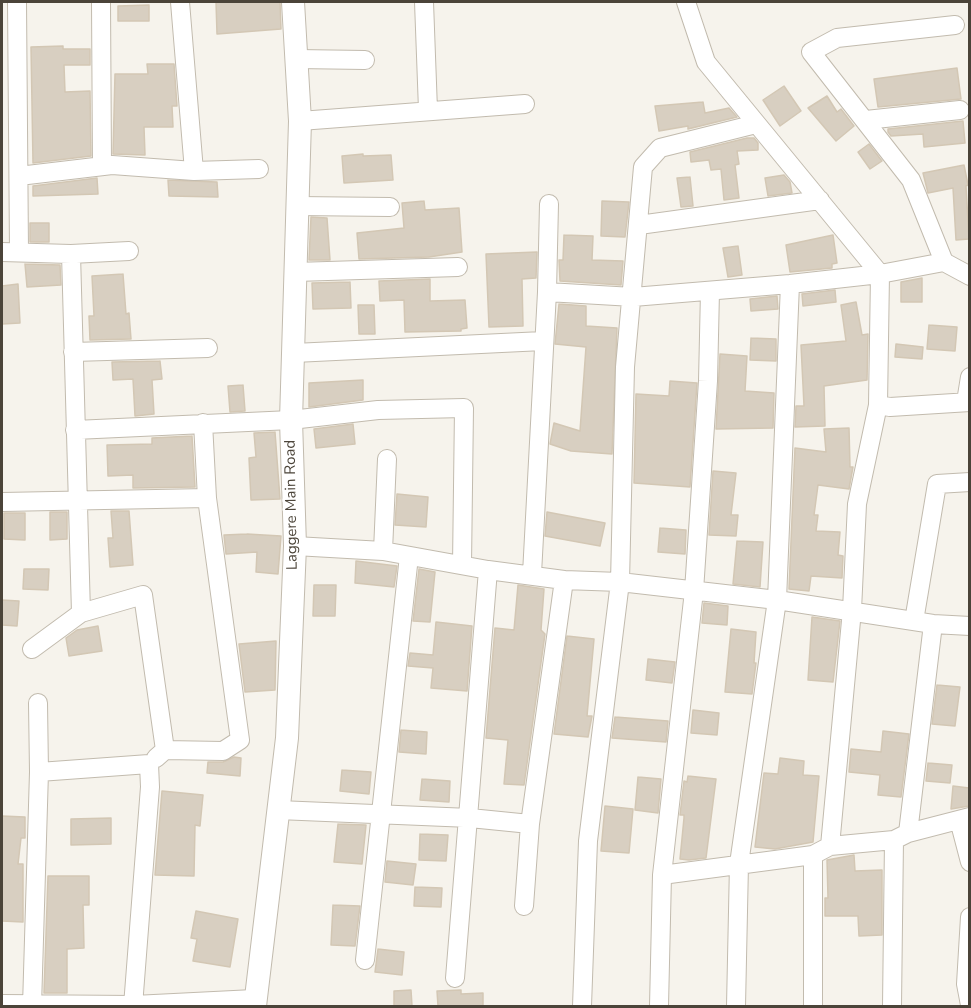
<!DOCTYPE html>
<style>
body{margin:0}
#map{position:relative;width:971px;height:1008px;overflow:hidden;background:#f6f3ec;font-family:"Nunito Sans",sans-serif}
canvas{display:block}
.frame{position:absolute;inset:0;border:3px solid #4b4439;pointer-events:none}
</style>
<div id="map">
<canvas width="971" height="1008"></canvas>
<div class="frame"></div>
</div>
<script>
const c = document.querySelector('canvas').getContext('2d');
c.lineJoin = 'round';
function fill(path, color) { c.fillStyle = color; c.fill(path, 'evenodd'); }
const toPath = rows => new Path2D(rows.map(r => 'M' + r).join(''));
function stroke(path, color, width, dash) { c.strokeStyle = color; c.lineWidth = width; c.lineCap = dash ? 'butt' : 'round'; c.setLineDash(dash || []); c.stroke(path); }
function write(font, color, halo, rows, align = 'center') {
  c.font = font + ' "Nunito Sans",sans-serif'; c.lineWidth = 5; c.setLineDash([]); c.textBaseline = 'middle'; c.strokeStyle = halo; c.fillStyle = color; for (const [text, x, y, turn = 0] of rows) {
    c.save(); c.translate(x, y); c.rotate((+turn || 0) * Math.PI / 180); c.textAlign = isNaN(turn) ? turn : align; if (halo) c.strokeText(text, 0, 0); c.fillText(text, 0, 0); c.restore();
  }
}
const building = toPath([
 [216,2,280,2,281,29,217,34,216,2],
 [149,5,149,21,118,21,118,6,149,5],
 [63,46,63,49,90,49,90,65,64,65,65,92,90,91,91,156,33,163,31,47,63,46],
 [147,64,174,64,177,106,172,106,173,127,144,127,145,155,113,154,115,74,148,74,147,64],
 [957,68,961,99,878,107,874,79,957,68],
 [784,86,801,111,780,126,763,100,784,86],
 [827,96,837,112,841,109,854,126,836,141,808,108,827,96],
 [703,102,705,113,729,108,737,117,688,129,688,126,659,131,655,106,703,102],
 [963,121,965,143,924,147,923,134,891,136,888,132,888,129,963,121],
 [747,138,754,138,758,143,758,150,737,151,739,164,735,165,739,198,724,200,721,169,711,170,709,160,691,162,690,152,747,138],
 [869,144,882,161,870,169,858,152,869,144],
 [363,154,363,156,391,155,393,180,344,183,342,156,363,154],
 [964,165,968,185,966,186,969,239,956,240,953,188,928,193,923,173,964,165],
 [784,175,790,182,792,193,768,196,765,178,784,175],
 [690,177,693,206,681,207,677,178,690,177],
 [97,178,98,194,33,196,33,186,97,178],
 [168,180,217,182,218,197,169,196,168,180],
 [424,201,425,210,459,208,462,252,429,257,359,259,357,233,404,228,402,203,424,201],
 [602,201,629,202,625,237,601,236,602,201],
 [311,217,327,218,330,260,309,260,311,217],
 [30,223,49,223,49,242,30,242,30,223],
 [564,235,593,236,592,260,623,261,621,285,560,281,559,260,563,260,564,235],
 [833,235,837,263,832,264,832,268,790,272,786,245,833,235],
 [738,246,742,275,728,277,723,248,738,246],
 [537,252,536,278,522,279,523,326,489,327,486,254,537,252],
 [25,264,60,265,61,285,27,287,25,264],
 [123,274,126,314,129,313,131,339,90,340,89,316,94,316,92,276,123,274],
 [922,278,922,302,901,302,901,282,922,278],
 [430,279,430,301,465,300,467,328,461,329,461,331,405,332,404,300,380,301,379,281,430,279],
 [350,282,351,308,313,309,312,283,350,282],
 [18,284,20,323,2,324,2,286,18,284],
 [835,290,836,302,803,306,802,294,835,290],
 [777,296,778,309,751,311,750,299,777,296],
 [856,302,862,335,868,334,867,380,824,386,825,426,795,427,796,406,804,406,801,345,846,341,841,305,856,302],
 [559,304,586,306,586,326,617,328,612,454,571,451,550,444,554,423,580,431,586,347,555,344,559,304],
 [358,305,374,305,375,334,359,334,358,305],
 [929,325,957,327,955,351,927,349,929,325],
 [751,338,776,339,776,361,750,360,751,338],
 [896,344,923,347,922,359,895,357,896,344],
 [720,354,747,356,745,391,774,393,773,428,716,429,720,354],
 [160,361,162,379,152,380,154,414,135,416,133,379,113,380,112,362,160,361],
 [363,380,363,400,309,407,309,383,363,380],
 [670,381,697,383,690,487,634,483,636,394,669,396,670,381],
 [243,385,245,411,230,412,228,386,243,385],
 [353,424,355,444,316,448,314,429,353,424],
 [849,428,850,467,853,467,849,489,818,485,814,515,818,515,816,531,840,532,838,555,843,556,842,578,811,576,809,591,789,589,795,448,826,452,824,429,849,428],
 [275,432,280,499,251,500,249,458,256,457,254,433,275,432],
 [192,436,195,487,133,488,133,475,108,476,107,445,152,444,152,438,192,436],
 [713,471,736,473,731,515,738,515,736,536,709,535,713,471],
 [397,494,428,497,426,527,395,525,397,494],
 [111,511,129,511,133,565,110,567,108,538,113,538,111,511],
 [50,512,67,512,67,539,50,540,50,512],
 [547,512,605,523,600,546,545,536,547,512],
 [4,513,25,513,25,540,4,539,4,513],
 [660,528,686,530,685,554,658,552,660,528],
 [247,534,281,536,278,574,256,572,257,552,226,554,224,535,247,534],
 [737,541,763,542,760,587,733,584,737,541],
 [356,561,397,566,394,587,355,583,356,561],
 [24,569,49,569,48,590,23,589,24,569],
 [419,569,435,572,430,622,413,621,419,569],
 [314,585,336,585,335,616,313,616,314,585],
 [518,585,544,589,541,630,545,634,524,785,504,784,508,740,486,738,495,628,514,630,518,585],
 [2,600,19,601,17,626,2,625,2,600],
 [704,603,728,606,727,625,702,623,704,603],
 [812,617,840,621,833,682,808,680,812,617],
 [436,622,472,626,467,691,431,688,433,668,408,666,410,653,433,655,436,622],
 [98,626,102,651,69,656,66,638,77,630,98,626],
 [731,629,756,632,754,663,756,663,752,694,725,692,731,629],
 [567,636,594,639,587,716,592,716,588,737,554,734,567,636],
 [276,641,275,690,245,692,239,644,276,641],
 [648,659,675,662,672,683,646,680,648,659],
 [937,685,960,687,955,726,932,724,937,685],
 [693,710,719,713,717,735,691,733,693,710],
 [615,717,668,721,666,742,612,738,615,717],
 [401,730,427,732,426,754,399,752,401,730],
 [883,731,909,734,901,797,878,795,880,775,849,772,851,749,881,752,883,731],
 [234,757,241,758,240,776,207,773,208,762,223,762,234,757],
 [780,758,804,761,803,775,819,776,813,842,775,849,755,847,764,773,778,774,780,758],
 [928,763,952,765,950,783,926,781,928,763],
 [342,770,371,772,369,794,340,791,342,770],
 [688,776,716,779,706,858,689,860,680,859,684,818,684,815,680,815,684,781,687,782,688,776],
 [638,777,661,779,658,813,635,810,638,777],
 [422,779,450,781,449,802,420,800,422,779],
 [953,786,969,788,969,806,951,809,953,786],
 [162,791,203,795,200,826,195,825,194,876,155,875,162,791],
 [605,806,633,809,629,853,601,851,605,806],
 [2,816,25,817,25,838,21,838,18,864,23,864,23,922,2,921,2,816],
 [111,818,111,844,71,845,71,819,111,818],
 [338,824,366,825,362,864,334,862,338,824],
 [420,834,448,835,446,861,419,860,420,834],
 [854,855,855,871,882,870,882,935,859,936,858,916,825,916,825,898,828,898,827,860,854,855],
 [387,861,416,864,413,885,385,882,387,861],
 [48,876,89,876,89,905,83,905,84,948,67,949,67,993,44,993,48,876],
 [415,887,442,888,441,907,414,906,415,887],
 [333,905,360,906,355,946,331,945,333,905],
 [196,911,238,919,230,967,193,961,197,939,191,938,196,911],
 [378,949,404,952,402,975,375,972,378,949],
 [411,990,412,1006,394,1006,394,991,411,990],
 [461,990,461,994,483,993,483,1006,438,1006,437,991,461,990]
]);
fill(building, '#d8cfc1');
stroke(building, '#d3c7b4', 1.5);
const minor = toPath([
 [17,2,19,252],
 [101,2,102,166],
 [424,2,428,110],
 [686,2,706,62,880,274,878,405,857,504,852,610,830,846],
 [297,59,365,60],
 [866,120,960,110],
 [300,121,525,104],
 [194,171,259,169],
 [19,176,112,165,194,171,180,2],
 [297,206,390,207],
 [639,225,820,200],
 [2,252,71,254,129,251],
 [71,254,81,613,143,595,165,750],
 [944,262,911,180,811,52,837,38,955,25],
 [295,272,458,267],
 [547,292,633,297,790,284,880,274,944,262,970,276],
 [73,352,208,348],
 [294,353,543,341],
 [966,402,970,377],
 [878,405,890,407,970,402],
 [75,430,291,420,378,410,464,408,462,565],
 [2,502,207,498],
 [295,546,383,551,488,570,564,580,620,582,777,600,933,624,970,626],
 [383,551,387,459],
 [532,574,547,292,549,204],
 [914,621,937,484,970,482],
 [32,649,81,613],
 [38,703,39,772],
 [156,758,165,750,223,751,240,740,207,498,203,423],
 [278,810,470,818,530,824],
 [959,820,970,862],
 [908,833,933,624],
 [813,855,813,1006],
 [662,875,813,855,830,846,894,840,908,833,970,817],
 [524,906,530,824,564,580],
 [970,917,966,984,970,1005],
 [365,960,409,556],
 [455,978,488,570],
 [2,1004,134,1005,254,999],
 [32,1006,39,772,149,764,150,787,133,1006],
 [582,1006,588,841,620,582,625,367,643,167,660,148,756,124],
 [659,1006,662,875,694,591,708,381,710,291],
 [736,1006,739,864,777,600,790,284],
 [892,1006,894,840]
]);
const tertiary = toPath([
 [255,1006,287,738,295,546,291,420,300,121,293,2]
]);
stroke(minor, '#c2bbae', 20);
stroke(tertiary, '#c2bbae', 24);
stroke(minor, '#fff', 18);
stroke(tertiary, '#fff', 22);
write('15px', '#4b4439', '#fff', [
 ["Laggere Main Road",292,505,-91]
]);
</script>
